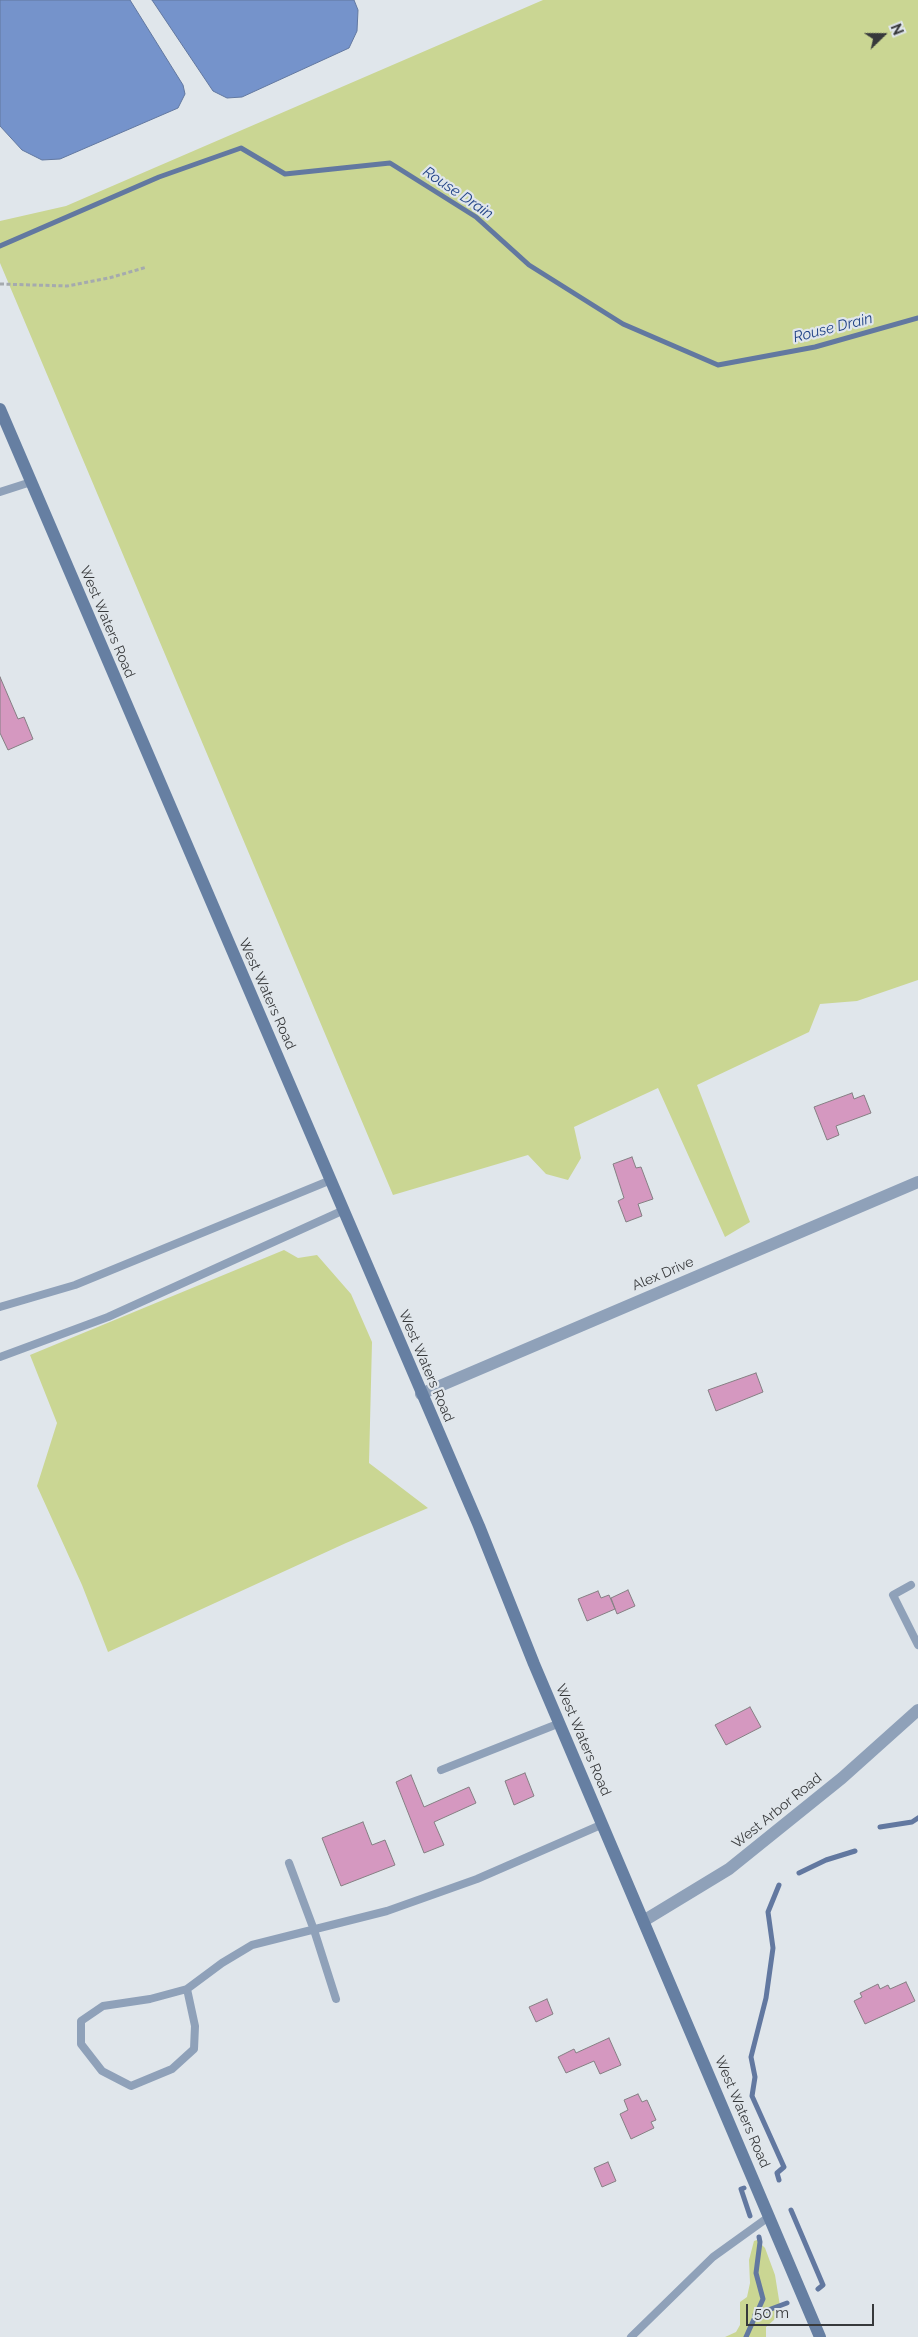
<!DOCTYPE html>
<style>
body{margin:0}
#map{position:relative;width:918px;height:2337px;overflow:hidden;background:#e0e6eb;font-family:Raleway,sans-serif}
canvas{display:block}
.north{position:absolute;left:858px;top:10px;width:50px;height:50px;-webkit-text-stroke:4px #e0e6eb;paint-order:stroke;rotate:68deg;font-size:14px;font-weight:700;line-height:20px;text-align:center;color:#37393b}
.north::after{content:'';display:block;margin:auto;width:18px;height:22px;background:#37393b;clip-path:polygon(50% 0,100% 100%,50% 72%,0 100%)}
.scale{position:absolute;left:746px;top:2304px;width:128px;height:22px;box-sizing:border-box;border:2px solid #37393b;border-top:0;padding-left:6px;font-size:15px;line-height:18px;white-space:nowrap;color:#37393b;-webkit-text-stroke:4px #e0e6eb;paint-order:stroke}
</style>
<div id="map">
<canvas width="918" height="2337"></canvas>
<div class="north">N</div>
<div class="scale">50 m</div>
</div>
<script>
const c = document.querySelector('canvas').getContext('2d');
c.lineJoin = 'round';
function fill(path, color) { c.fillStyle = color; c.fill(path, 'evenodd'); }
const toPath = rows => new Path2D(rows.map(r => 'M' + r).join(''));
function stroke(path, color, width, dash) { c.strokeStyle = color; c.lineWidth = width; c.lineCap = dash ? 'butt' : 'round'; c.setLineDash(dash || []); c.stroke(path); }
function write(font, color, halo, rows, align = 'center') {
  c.font = font + ' Raleway,sans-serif'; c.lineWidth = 4.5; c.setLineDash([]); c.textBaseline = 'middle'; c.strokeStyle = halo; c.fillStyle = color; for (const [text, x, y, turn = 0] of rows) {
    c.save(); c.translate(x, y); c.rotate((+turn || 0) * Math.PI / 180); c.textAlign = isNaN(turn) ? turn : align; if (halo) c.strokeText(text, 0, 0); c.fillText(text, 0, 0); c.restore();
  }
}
fill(toPath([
 [543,0,918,0,918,980,857,1001,820,1004,809,1032,697,1085,750,1222,725,1237,658,1088,574,1127,581,1158,568,1180,546,1174,528,1155,393,1195,0,263,0,221,66,206],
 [284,1250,298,1258,317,1255,351,1294,372,1342,369,1463,428,1508,346,1543,108,1652,82,1585,37,1486,57,1423,30,1355],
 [757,2240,765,2248,775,2275,780,2306,775,2319,766,2327,766,2337,725,2337,736,2332,740,2325,740,2302,747,2297,750,2283,749,2260,754,2241]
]), '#cad693');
const water = toPath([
 [0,0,130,0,183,85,185,94,178,108,60,159,42,160,22,150,0,126,0,0],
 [152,0,354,0,358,10,357,31,349,48,242,97,227,98,213,91,152,0]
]);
fill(water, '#7593cb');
stroke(water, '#6278a0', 1);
stroke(toPath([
 [0,246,159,177,241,148,285,174,390,163,476,217,529,265,623,324,718,365,815,347,918,318],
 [880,1827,912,1822,918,1818],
 [799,1873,826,1860,855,1851],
 [779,2180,777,2173,784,2167,752,2096,755,2077,751,2057,766,1998,773,1948,768,1912,779,1885],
 [744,2188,741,2189,750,2216],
 [791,2210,823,2285,818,2289],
 [755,2315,787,2303],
 [746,2337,763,2299,756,2273,760,2242,759,2237]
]), '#6278a0', 5);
const building = toPath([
 [0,677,18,719,24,717,33,739,8,750,0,733,0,677],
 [852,1093,854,1099,864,1095,871,1113,836,1126,839,1135,827,1140,814,1107,852,1093],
 [632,1157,636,1168,641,1167,653,1199,638,1204,642,1216,626,1222,618,1201,624,1198,613,1164,632,1157],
 [756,1373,763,1392,716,1411,708,1390,756,1373],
 [628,1590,635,1606,617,1614,611,1598,628,1590],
 [598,1591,601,1598,609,1595,615,1609,587,1621,578,1599,598,1591],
 [750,1707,761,1727,726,1745,715,1725,750,1707],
 [525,1773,534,1796,514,1805,505,1781,525,1773],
 [411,1775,424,1807,469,1787,476,1803,434,1822,444,1845,424,1853,396,1782,411,1775],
 [363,1822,372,1845,385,1840,395,1865,341,1886,322,1838,363,1822],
 [906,1982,915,2001,865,2024,854,2001,862,1997,860,1993,878,1984,880,1989,888,1985,890,1989,906,1982],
 [547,1999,553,2014,536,2022,529,2007,547,1999],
 [609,2038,621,2065,600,2074,594,2061,566,2073,558,2057,574,2049,576,2053,609,2038],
 [638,2094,642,2102,647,2100,656,2120,651,2122,654,2128,631,2139,620,2114,628,2110,624,2100,638,2094],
 [608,2162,616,2181,602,2187,594,2168,608,2162]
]);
fill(building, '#d598c0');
stroke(building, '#857f83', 1);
stroke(toPath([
 [0,284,67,286,109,278,147,267]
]), '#a5aaae', 3, [4, 2.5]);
stroke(toPath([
 [0,492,31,482],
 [0,1307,75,1285,331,1180],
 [0,1357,108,1317,344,1210],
 [911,1585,893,1595,918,1645],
 [441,1770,560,1723],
 [289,1863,314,1930,336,1999],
 [187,1989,195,2026,194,2049,172,2069,131,2086,102,2071,81,2044,81,2021,103,2006,150,1999,187,1989,222,1963,252,1945,387,1911,477,1879,603,1824],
 [631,2337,713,2257,770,2216]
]), '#8fa1b9', 8);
stroke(toPath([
 [421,1394,918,1182],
 [645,1920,729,1869,842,1778,918,1710]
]), '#8fa1b9', 12);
stroke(toPath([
 [0,409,479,1526,534,1664,820,2337]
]), '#667fa2', 12);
write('14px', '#37393b', '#e0e6eb', [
 ["West Waters Road",107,622,67],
 ["West Waters Road",267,994,66],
 ["Alex Drive",663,1274,-23],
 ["West Waters Road",426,1366,67],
 ["West Waters Road",583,1740,67],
 ["West Arbor Road",777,1811,-39],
 ["West Waters Road",742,2112,67]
]);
write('italic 15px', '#224487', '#e0e6eb', [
 ["Rouse Drain",458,193,34],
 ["Rouse Drain",833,328,-14]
]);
</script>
